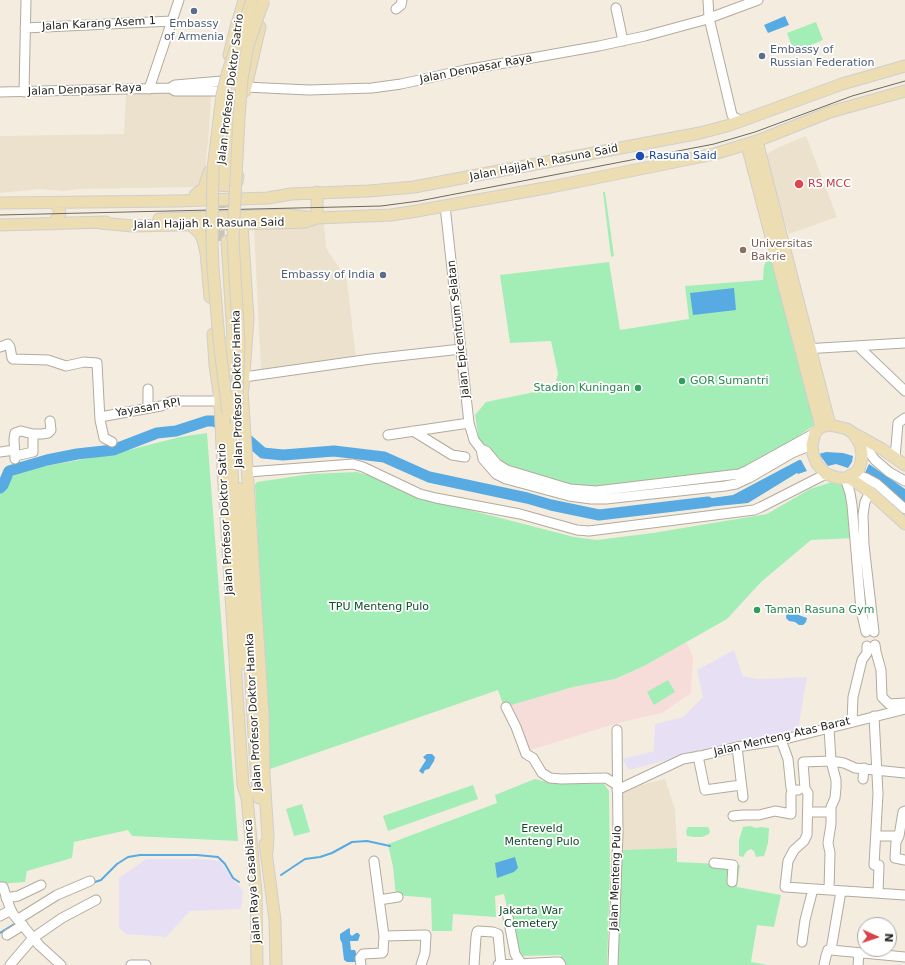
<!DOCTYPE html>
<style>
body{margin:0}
#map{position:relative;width:905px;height:965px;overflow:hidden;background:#f4eddf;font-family:"DejaVu Sans",sans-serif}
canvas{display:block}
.north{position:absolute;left:857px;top:917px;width:40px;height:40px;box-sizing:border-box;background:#fff;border:1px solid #a8a7a5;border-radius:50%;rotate:93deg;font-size:11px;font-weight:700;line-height:16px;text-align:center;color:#26241e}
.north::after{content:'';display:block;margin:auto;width:14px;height:18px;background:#d4454a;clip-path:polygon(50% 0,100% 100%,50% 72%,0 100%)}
</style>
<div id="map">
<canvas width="905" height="965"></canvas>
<div class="north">N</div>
</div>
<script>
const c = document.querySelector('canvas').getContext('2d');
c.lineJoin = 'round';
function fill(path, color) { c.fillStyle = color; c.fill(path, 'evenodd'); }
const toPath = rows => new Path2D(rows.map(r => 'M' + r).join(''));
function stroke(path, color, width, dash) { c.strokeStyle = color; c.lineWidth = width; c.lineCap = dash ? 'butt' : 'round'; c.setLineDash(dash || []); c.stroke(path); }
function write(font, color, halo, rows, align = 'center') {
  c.font = font + ' "DejaVu Sans",sans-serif'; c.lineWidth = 3.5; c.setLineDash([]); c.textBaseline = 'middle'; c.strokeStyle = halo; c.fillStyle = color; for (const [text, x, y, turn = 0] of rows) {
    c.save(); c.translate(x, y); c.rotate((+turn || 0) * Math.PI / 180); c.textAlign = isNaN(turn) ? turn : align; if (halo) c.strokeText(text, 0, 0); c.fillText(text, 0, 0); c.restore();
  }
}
fill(toPath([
 [126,91,211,95,209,131,204,182,197,187,78,189,64,191,38,189,0,193,0,136,124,134],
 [806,136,837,217,789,234,779,208,764,156,777,148],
 [324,223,326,248,347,280,356,359,261,371,254,228],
 [665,779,675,810,677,848,622,850,623,793,641,785]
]), '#ece1cc');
fill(toPath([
 [734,650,743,676,757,679,807,677,798,730,743,743,699,750,663,761,629,770,622,759,654,751,655,724,683,717,703,697,697,670],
 [146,859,200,859,220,861,232,878,243,891,241,909,190,911,166,937,126,934,119,928,119,878]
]), '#e7e0f5');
fill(toPath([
 [686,642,693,656,691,693,662,713,622,722,527,751,509,705,573,687,615,679,644,666]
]), '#f7ddd9');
fill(toPath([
 [816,22,823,40,794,52,787,33],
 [603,192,605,192,614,256,611,257],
 [767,259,774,263,776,267,775,278,780,278,817,420,814,425,742,476,595,494,508,475,479,440,475,415,486,402,554,388,558,374,551,341,510,343,500,275,609,262,620,330,689,319,685,286,763,280,764,266],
 [207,433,238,841,132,836,128,830,74,842,72,858,27,871,25,882,0,884,0,492,2,492,17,471,113,454,180,437],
 [357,472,371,476,415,496,574,537,597,540,653,533,767,514,810,489,845,478,855,538,811,540,761,582,727,619,644,666,615,679,573,687,504,707,498,690,270,769,255,485,257,482,311,474],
 [668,680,675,692,654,705,647,692],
 [535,779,550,783,604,784,609,791,610,875,607,965,563,965,561,955,520,956,517,952,504,894,495,896,496,917,453,914,452,931,432,931,431,898,396,895,393,867,388,844,497,803,495,795],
 [473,785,478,799,388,831,383,816],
 [302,804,310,832,294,836,286,809],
 [750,826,756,828,761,827,769,828,768,843,764,856,756,857,754,851,751,849,747,851,743,857,739,856,739,840,743,827],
 [688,827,708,827,710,831,709,834,702,837,695,837,687,836,686,831],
 [677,848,677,862,740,865,737,887,781,895,774,927,757,925,751,962,768,965,617,965,622,850]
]), '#a3edb6');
fill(toPath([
 [785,16,789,25,768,33,764,25],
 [734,288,736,310,693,315,690,293],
 [826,452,843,453,853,456,852,462,848,468,836,464,828,466,819,454],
 [799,460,801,460,807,471,798,474,797,473,748,503,698,508,692,501,733,495],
 [869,464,905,489,905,504,886,485,874,477,864,475],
 [787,609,793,613,807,618,806,622,803,625,799,625,795,622,789,621,786,618],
 [427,754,432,754,435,757,434,761,429,769,425,770,423,774,419,771,426,760,423,757],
 [515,857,518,868,514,872,497,878,495,863],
 [349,928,350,929,350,934,352,936,356,933,358,933,360,935,358,941,350,941,351,950,355,950,356,953,357,960,355,962,347,962,344,960,342,943,340,939,340,934]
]), '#58aae2');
stroke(toPath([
 [281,875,305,859,320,857,332,853,352,842,367,841,390,846],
 [92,883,101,880,117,864,128,857,140,855,197,855,218,857,225,864,233,878,239,882],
 [0,933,16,923]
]), '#58aae2', 2);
stroke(toPath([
 [248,440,263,453,283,455,334,451,384,457,429,477,527,498,551,505,599,515,708,502],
 [0,488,3,485,9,471,47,460,77,454,113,450,157,433,176,431,207,421,214,421,220,424]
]), '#58aae2', 11);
stroke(toPath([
 [227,224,228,178],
 [219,241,220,178]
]), '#cbc5b8', 11, [11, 5.5]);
const minor = toPath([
 [708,0,709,18,732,115,735,118,742,120],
 [616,8,623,41],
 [396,9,401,5,402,0],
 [25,28,172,21],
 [245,87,309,90,372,88,401,84,465,70,599,46,645,36,704,20,758,0],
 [170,88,175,91,220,91],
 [149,89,179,0],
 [0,92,170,88,175,85,222,81],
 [24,92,26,0],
 [445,206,469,423,474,440,481,449,483,459,496,474,506,479,569,496,591,499,606,499,725,486,736,484,749,478,792,453,812,445],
 [0,347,8,344,10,347,12,358,13,359,48,360,66,366,84,362,97,363,100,420,104,438,112,442],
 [804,349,905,343],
 [861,349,905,391],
 [244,377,371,359,461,349],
 [148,408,148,389],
 [100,417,161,406,172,401,220,401],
 [413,431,452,455,465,457],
 [388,435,469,423],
 [868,441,866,448,875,460,889,472,905,481],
 [481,449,486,451,497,464,507,470,570,489,596,491,739,474,748,470,815,433],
 [0,452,14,450],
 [15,456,33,452,33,434],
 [895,458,898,423,905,418],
 [15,459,14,439,15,433,21,431,33,434,42,434,48,433,51,430,50,421],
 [248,472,353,464,363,467,420,494,436,498,520,514,577,530,589,531,754,510,761,507,826,474],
 [845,478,850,493,852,505,861,610,866,632],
 [860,485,863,477,866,478,877,484,905,509],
 [870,492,865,502,863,515,864,545,874,632],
 [875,645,876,652,881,670,882,697,889,704,905,703],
 [506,707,516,727,526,754,533,758,542,773,550,778,561,779,606,778,617,785],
 [874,716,878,794,874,865,879,865,878,893],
 [852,722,853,697,862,660,867,653,867,646],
 [781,740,788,759,791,788,792,790,798,790],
 [737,747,743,797],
 [698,756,705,790,741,785],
 [905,773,855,768,844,763,831,761,803,762,805,789,808,793,807,835,804,841,794,850,788,861,785,887,905,895],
 [863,779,864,768],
 [617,790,683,759,700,756,737,747,781,740,905,709],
 [808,812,831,812],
 [733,816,743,815,759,815,775,811,791,814,791,794,793,790],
 [876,836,899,836,903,812,905,811],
 [899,836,896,842,895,858,905,860],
 [714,863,733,865,732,882],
 [0,887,3,887,10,908,13,914,39,945,61,965],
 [829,890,830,853,828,843,831,824,831,807,835,798,836,788,836,780,831,761,829,728],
 [6,898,18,896,41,885],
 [379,900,398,897],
 [507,912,515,954,521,963],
 [0,916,11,910],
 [17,918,20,918,57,895,90,881],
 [7,935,23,925],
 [384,936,426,935,425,953,421,965],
 [802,942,805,920,813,889],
 [831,950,905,957],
 [10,965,33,938,62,918,96,900],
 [131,965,146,965],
 [361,965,360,958,363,954,382,953,383,952,384,936,374,861],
 [474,965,476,937,477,932,478,931,493,932,498,934,501,965],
 [498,965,556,962,559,962,561,965],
 [613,965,618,834,617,730],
 [824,965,826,956,828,950,831,950,841,891],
 [858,965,859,953]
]);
const major = toPath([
 [236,28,244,0],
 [229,55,237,23],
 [245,91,260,27],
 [757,141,830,425],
 [747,145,821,427],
 [210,176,212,181,215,185,234,186,237,182,238,176],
 [220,178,223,149],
 [228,178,237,90],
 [195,195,204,188,209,172],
 [0,203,177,201,268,198,291,194,369,191,414,187,700,133,730,125,842,84,905,66],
 [159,219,287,215,317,218,317,192],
 [100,223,133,226,278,223,305,222,317,218,391,215,411,212,551,187,714,154,757,141,830,112,905,91],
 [53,224,60,213,59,209,55,203],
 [242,224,248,319,243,388],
 [0,225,106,222],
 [192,226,200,233,203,240,206,253,210,297],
 [227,241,234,353],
 [213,334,215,365,220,399],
 [227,343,229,374,220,401,223,472,243,785,247,798],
 [240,379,242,389,263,714,264,774,268,837,267,852],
 [229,417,243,663],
 [830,425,847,429,853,433,860,444,862,454,861,462,859,469,856,472,846,478,838,478,826,474,817,464,813,454,812,445,815,433,821,427,830,425],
 [853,433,882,449,905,465],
 [848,477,870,492,905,524],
 [240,489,256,771,259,798],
 [248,792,247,798,256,892,257,965],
 [265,844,275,920,276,965]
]);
stroke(minor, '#b2ab9d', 11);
stroke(major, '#cfcfce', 13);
stroke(minor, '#fff', 9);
stroke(major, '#ecddb2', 11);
stroke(toPath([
 [0,215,381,206,419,201,714,144,755,132,852,96,905,81]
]), '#6c6960', 1);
const majorBridge = toPath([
 [228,413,219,340,213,267,212,243,213,168,222,95,228,71,252,0],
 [236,425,239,344,233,239,239,118,242,79,248,45,264,0]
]);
stroke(majorBridge, '#cfcfce', 13, []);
stroke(majorBridge, '#ecddb2', 11);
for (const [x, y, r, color] of [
 [194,11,4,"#5c6f8a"],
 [762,56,4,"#5c6f8a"],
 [640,156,5,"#1a4fb4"],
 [799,184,5,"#e0444e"],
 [743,250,4,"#8d6e63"],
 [383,275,4,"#5c6f8a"],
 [682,381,4,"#2e9e5b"],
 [638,388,4,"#2e9e5b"],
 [757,610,4,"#2e9e5b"]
]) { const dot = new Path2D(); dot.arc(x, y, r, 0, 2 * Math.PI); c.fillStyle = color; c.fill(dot); stroke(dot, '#fff', 1.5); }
write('11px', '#26241e', '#fff', [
 ["Jalan Karang Asem 1",99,24,-3],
 ["Jalan Denpasar Raya",476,69,-11],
 ["Jalan Profesor Doktor Satrio",231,89,-83],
 ["Jalan Denpasar Raya",85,90,-2],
 ["Jalan Hajjah R. Rasuna Said",544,163,-11],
 ["Jalan Hajjah R. Rasuna Said",209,224,-1],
 ["Jalan Epicentrum Selatan",459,329,-96],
 ["Jalan Profesor Doktor Hamka",238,389,-91],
 ["Yayasan RPI",148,408,-10],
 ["Jalan Profesor Doktor Satrio",226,519,-93],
 ["Jalan Profesor Doktor Hamka",254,712,-93],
 ["Jalan Menteng Atas Barat",782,737,-13],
 ["Jalan Menteng Pulo",616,878,-88],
 ["Jalan Raya Casablanca",253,881,-94]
]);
write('11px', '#4e5e75', '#fff', [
 ["Embassy",194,24],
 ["of Armenia",194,37],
 ["Embassy of",770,50,"left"],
 ["Russian Federation",770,63,"left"],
 ["Embassy of India",375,275,"right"]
]);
write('11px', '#164399', '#fff', [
 ["Rasuna Said",649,156]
], 'left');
write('11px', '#be3a42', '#fff', [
 ["RS MCC",808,184]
], 'left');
write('11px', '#785e54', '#fff', [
 ["Universitas",751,244],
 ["Bakrie",751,257]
], 'left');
write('11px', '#27864d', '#fff', [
 ["GOR Sumantri",690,381],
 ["Stadion Kuningan",630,388,"right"],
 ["Taman Rasuna Gym",765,610]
], 'left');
write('11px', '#0e4b27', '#fff', [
 ["TPU Menteng Pulo",379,607],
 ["Ereveld",542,829],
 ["Menteng Pulo",542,842],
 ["Jakarta War",531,911],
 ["Cemetery",531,924]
]);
</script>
